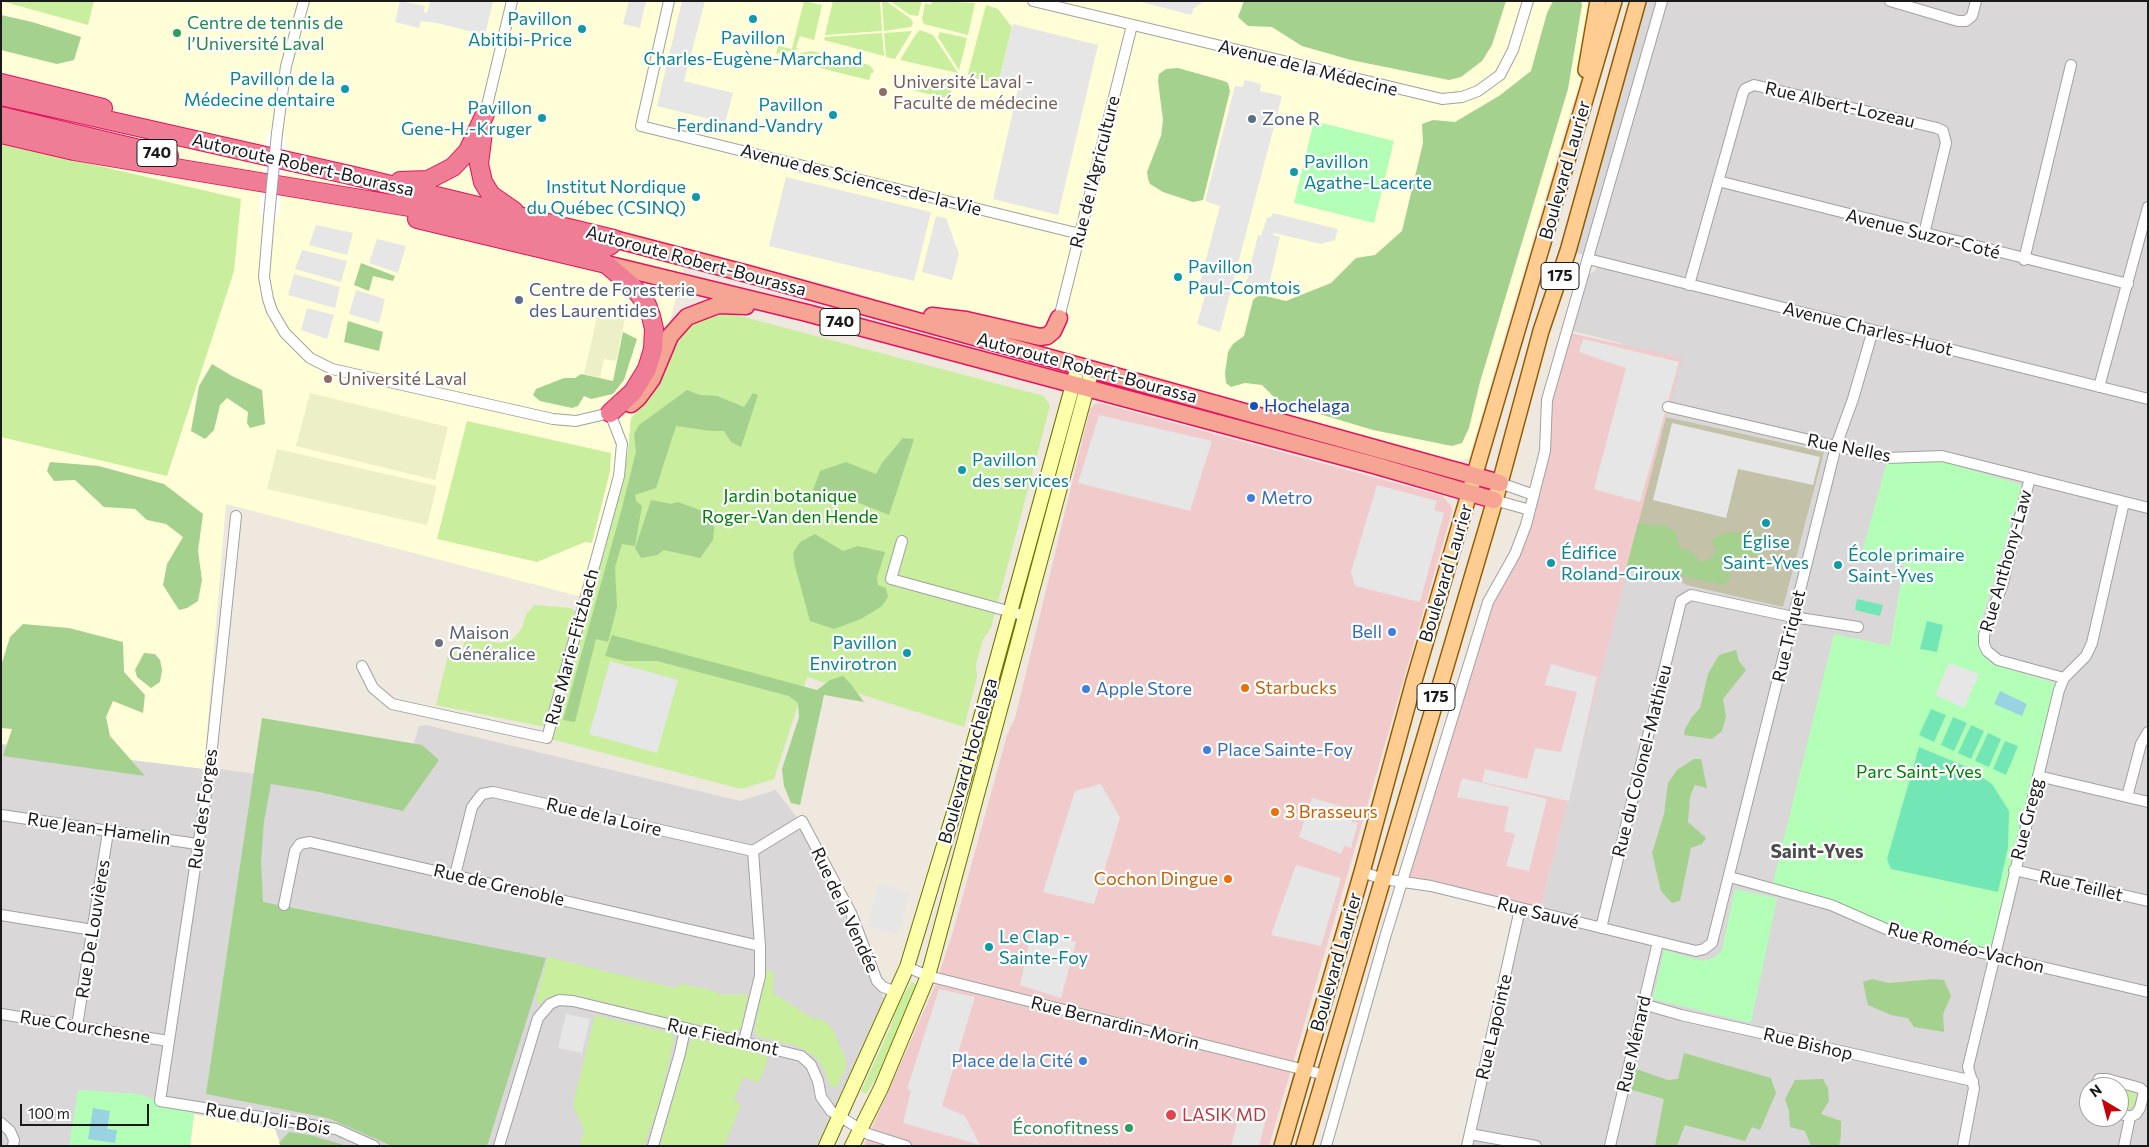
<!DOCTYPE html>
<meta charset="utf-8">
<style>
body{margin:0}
#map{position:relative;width:2149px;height:1147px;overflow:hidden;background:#eee8de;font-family:Commissioner,sans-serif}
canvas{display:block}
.frame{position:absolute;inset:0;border:2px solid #1a1a1a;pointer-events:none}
.north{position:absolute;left:2079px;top:1077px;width:50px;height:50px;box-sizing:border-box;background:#fff;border:1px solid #a3a3a3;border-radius:50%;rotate:323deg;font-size:14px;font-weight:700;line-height:20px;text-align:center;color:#1a1a1a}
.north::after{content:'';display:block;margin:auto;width:18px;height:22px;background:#c50006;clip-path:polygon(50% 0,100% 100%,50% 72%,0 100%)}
.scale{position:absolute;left:20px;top:1104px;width:129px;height:22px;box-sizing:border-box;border:2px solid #1a1a1a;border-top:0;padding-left:6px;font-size:15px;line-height:18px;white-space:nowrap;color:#1a1a1a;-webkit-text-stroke:4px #fff;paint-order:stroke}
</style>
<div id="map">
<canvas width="2149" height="1147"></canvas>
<div class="frame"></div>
<div class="north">N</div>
<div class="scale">100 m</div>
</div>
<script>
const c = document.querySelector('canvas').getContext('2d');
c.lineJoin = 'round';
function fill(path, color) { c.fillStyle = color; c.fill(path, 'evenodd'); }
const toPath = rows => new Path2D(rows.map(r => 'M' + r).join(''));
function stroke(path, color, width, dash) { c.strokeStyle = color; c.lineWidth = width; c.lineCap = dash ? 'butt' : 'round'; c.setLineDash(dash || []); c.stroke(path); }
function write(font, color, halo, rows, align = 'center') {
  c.font = font + ' Commissioner,sans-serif'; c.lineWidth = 4.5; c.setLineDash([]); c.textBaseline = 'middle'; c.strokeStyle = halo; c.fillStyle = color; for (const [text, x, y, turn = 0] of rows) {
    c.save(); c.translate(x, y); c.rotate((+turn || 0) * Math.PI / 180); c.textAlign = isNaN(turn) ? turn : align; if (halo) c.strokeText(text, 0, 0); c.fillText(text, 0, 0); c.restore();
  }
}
fill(toPath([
 [1639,1,2148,1,2148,1146,1467,1146,1520,909,1540,909,1676,378,1620,343,1573,331,1589,274,1595,271,1599,259,1568,251],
 [2022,485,1979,629,1980,651,1993,664,2058,683,1834,634,1890,647,1904,565,1861,556],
 [2089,1087,2119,1087,2119,1117,2089,1117],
 [426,725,740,801,776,790,800,822,892,1015,834,1146,1,1146,1,737,399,795,419,726]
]), '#d9d7d7');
fill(toPath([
 [1566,332,1682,358,1540,909,1403,881,1488,602,1509,564,1543,465,1546,413],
 [1100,403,1443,496,1451,506,1452,512,1269,1146,864,1146,935,986,952,935,1007,735,1015,718,1090,409,1095,404]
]), '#f1cbcb');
fill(toPath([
 [1,1,1607,1,1572,106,1469,458,1455,462,1222,400,955,328,855,292,688,250,651,397,631,418,628,453,586,598,226,504,204,769,1,744],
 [194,1114,275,1129,281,1146,190,1146]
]), '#fffed6');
fill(toPath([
 [1666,417,1824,452,1783,607,1687,585,1630,555]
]), '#c3c2a9');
fill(toPath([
 [598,313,625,319,616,361,604,359,600,378,584,374],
 [310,393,448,427,435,480,296,446],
 [277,449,437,486,427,525,267,489]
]), '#edefc7');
fill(toPath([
 [1,1,94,1,88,25],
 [804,1,822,5,814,40,800,36,796,48,799,49,776,54,778,46,792,49],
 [833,1,880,1,882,31,825,35],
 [882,1,886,1,911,19,913,23,911,27,884,31],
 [890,1,922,1,918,16,910,15],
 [932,1,975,3,968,35,924,24,922,19,925,3,931,5],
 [986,5,998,9,1012,27,998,84,970,77,968,74],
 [920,30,933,35,958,73,900,60,916,34],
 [912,31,895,59,886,57,884,33],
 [940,32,967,38,959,70,938,37],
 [882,33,884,56,824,40,825,37],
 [811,51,820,53,819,60,810,58,808,65,780,58],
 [823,54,869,65,874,70,873,73,871,73,869,80,820,68],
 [915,76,953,85,949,99,912,90],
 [1,143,241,199,234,271,167,476,1,437],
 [722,314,736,315,1044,396,1050,406,991,628,983,639,976,664,977,678,964,727,807,677,774,779,741,789,547,738,628,453,631,418,651,397,675,342,684,330,708,317],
 [467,421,611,453,610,471,592,543,585,542,537,562,437,539],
 [535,605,571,608,577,613,545,727,436,705,449,651,459,653,467,638,499,643,512,640,522,628,526,614],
 [995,693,1000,694,972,799,968,798],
 [548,957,675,988,681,984,707,989,722,995,748,994,741,1028,731,1033,575,995,558,994,546,998,539,1005,536,999],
 [766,971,774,972,772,992,812,1018,823,1020,833,1029,846,1061,846,1067,837,1087,831,1087,823,1068,816,1057,808,1052,797,1046,756,1036,755,1028],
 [912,982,917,985,877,1076,866,1094,861,1091,890,1029,898,1004],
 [595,1015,671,1033,673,1036,674,1040,658,1109,644,1146,580,1146,584,1131,573,1105],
 [694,1038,765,1055,768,1058,759,1083,743,1077,734,1100,741,1105,724,1146,660,1146,689,1044],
 [2107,1084,2132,1090,2136,1096,2134,1106,2128,1109,2119,1107,2119,1087,2102,1087]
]), '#c8ee9e');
fill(toPath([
 [1244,1,1506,1,1492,45,1482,61,1461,77,1449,80,1351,60,1302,46,1272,27,1248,26,1238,17],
 [1553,1,1581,1,1582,5,1568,89,1480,382,1469,428,1462,443,1452,446,1373,430,1286,404,1274,397,1262,385,1245,383,1231,387,1226,383,1225,373,1228,352,1233,344,1244,336,1253,300,1256,297,1261,295,1286,301,1331,283,1356,258,1375,255,1402,231,1423,143,1422,124,1433,120,1455,122,1499,96,1531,71,1547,13],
 [1,15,32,22,81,37,74,60,57,64,1,50],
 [1178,68,1224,81,1228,83,1230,91,1203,200,1193,202,1163,192,1150,184,1148,179,1147,172,1161,136,1163,120,1158,81,1159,74,1166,69],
 [361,263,395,276,393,281,373,276,369,291,354,285],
 [348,321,383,332,379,351,344,342],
 [623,332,637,339,624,380,613,394,591,399,584,396,578,406,572,408,540,401,533,395,536,389,564,378,575,378,581,374,613,381],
 [212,364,232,376,262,390,265,424,250,428,247,423,248,412,227,398,220,405,214,430,205,439,191,431,199,386],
 [687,390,700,395,717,396,744,407,753,393,758,395,741,447,731,442,724,431,711,431,676,426,656,488,635,495,636,501,642,506,635,546,622,544,615,567,617,607,608,642,596,639,575,722,563,720,622,508,636,452,634,434,639,425],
 [903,438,914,439,889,515,859,503,832,500,818,504,809,501,820,471,846,462,876,474,882,463],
 [50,462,99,466,164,484,203,514,198,551,202,580,198,601,187,608,179,610,163,585,167,564,183,537,166,524,147,520,135,509,104,507,75,480,54,481,47,471],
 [651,500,671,504,678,502,702,511,715,519,713,540,700,558,664,550,657,555,641,558,635,548],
 [1638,523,1664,526,1675,531,1680,548,1690,551,1701,562,1712,558,1717,550,1711,541,1719,535,1732,532,1763,534,1756,556,1732,557,1728,566,1731,576,1725,585,1665,573,1626,569],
 [815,534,843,551,858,546,885,552,877,578,878,585,886,588,888,597,882,606,861,619,834,629,810,621,795,566,793,553,800,542],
 [23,624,69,628,123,642,124,672,145,695,143,713,113,701,106,717,110,736,145,776,3,756,12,729,1,728,1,666,10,637],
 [612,635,817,690,830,680,843,676,850,683,864,702,824,695,800,805,791,803,784,786,782,769,799,717,798,703,789,696,657,661,625,661,605,656],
 [1736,650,1739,661,1746,670,1723,699,1726,717,1722,731,1712,739,1684,735,1685,729,1692,717,1700,708,1708,674,1719,655],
 [144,653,155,654,160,660,162,670,160,682,151,688,137,677,135,670],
 [262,718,422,745,439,760,403,811,319,792,271,784,264,821,261,861,263,902,546,958,487,1146,392,1146,328,1118,206,1094],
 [1694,759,1701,759,1707,788,1695,785,1690,796,1688,822,1706,838,1702,844,1691,848,1680,901,1672,903,1661,891,1652,853,1664,814,1668,783,1677,770],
 [1872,979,1889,983,1934,979,1944,980,1951,996,1943,1014,1944,1032,1914,1027,1908,1018,1891,1015,1868,1005,1863,982],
 [1684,1053,1771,1078,1776,1093,1760,1130,1752,1127,1745,1141,1685,1125,1677,1146,1655,1146,1664,1099,1632,1090,1633,1068,1668,1080,1678,1079],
 [1823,1079,1828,1088,1829,1101,1821,1114,1841,1121,1841,1135,1839,1146,1811,1146,1805,1131,1790,1127,1789,1111,1785,1099,1795,1080],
 [289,1132,310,1135,347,1146,281,1146,279,1143]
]), '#a4d18e');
fill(toPath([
 [1314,121,1394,141,1374,223,1294,203],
 [1941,461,2022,485,1979,629,1980,651,1993,664,2058,684,1993,955,1904,933,1832,901,1773,883,1834,634,1890,646,1904,565,1861,556,1887,462],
 [1735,889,1777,898,1751,1023,1653,999,1664,950,1702,961,1714,958,1722,950],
 [78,1090,139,1094,194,1114,190,1146,69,1146]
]), '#b4ffb8');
fill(toPath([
 [1857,599,1883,605,1880,616,1855,610],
 [1927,621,1943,625,1937,652,1920,649],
 [1931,709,1946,715,1934,742,1919,735],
 [1953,717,1967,723,1954,751,1941,745],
 [1971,725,1984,731,1971,759,1958,753],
 [1988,733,2001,739,1989,767,1975,761],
 [2005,741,2018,746,2006,775,1993,769],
 [1919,747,1967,767,1992,784,2009,811,2008,848,1998,892,1891,869,1887,859]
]), '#73e6b6');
fill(toPath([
 [400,1,425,6,424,12,427,13,430,1,493,1,485,35,437,23,421,21,419,28,395,22],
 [629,1,646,1,640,28,623,24],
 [682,1,705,1,684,81,733,93,725,123,657,106],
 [1138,1,1204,1,1194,8,1191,15],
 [1013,24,1098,45,1058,215,993,199,1018,89,998,84],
 [1245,80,1261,84,1260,91,1282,96,1220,332,1197,324,1207,289,1199,286,1220,206,1205,201,1235,86,1242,87],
 [795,169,908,197,908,200,795,172],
 [786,177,931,212,914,281,769,246],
 [1273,213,1338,229,1335,240,1321,244,1274,233,1273,235,1280,237,1267,293,1245,288,1258,235,1261,236,1267,218,1271,217],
 [936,216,946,218,959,254,952,280,922,272],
 [316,225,353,233,347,255,309,245],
 [377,239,406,246,398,273,369,263],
 [302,250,347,261,341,282,295,269],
 [294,274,340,287,335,308,288,295],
 [356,290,385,299,379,323,349,314],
 [307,308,334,315,327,339,301,330],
 [1583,339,1679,362,1640,502,1594,489,1626,368,1579,352],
 [1099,415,1212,441,1190,511,1078,483],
 [1672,423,1820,457,1813,485,1738,469,1726,518,1653,500],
 [1377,485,1437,501,1434,510,1444,513,1420,602,1355,586,1351,572],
 [610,661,678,680,657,753,589,734],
 [1949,663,1979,674,1964,708,1935,695],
 [1551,664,1597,677,1569,801,1482,782,1485,769,1527,779,1535,748,1561,752,1577,692,1545,685],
 [1462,778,1547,799,1529,871,1506,866,1515,834,1504,831,1509,807,1457,797],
 [1101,784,1120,818,1094,904,1043,892,1075,791],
 [1312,798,1355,810,1352,822,1358,823,1351,848,1344,846,1341,854,1299,837],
 [1296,865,1341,878,1321,946,1271,935],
 [879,884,910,893,898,934,867,926],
 [1032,929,1076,942,1061,998,1020,985],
 [939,989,975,997,942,1106,965,1116,980,1145,903,1123,911,1091,907,1089],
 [566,1014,590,1019,582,1053,558,1048],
 [1242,1105,1268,1111,1259,1146,1231,1146]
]), '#e6e6e6');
fill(toPath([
 [2000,691,2027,704,2022,716,1994,704],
 [93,1108,110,1111,107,1129,117,1130,115,1143,88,1139]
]), '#99d2e0');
fill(toPath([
 [267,131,286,136,279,218,259,216]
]), '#fff');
const minor = toPath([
 [669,1,641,126,1080,234],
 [1033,1,1442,99,1462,97,1478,91,1500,75,1513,50,1528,1],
 [1890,1,1958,21,1966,21,1972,16,1976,1],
 [485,114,512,1],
 [277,133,286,66,304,1],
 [1718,181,2128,284],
 [269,217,264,277,268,299,272,311,285,333,310,358,332,369,553,419,576,421,610,413,622,444,619,476,547,738,392,704,373,688,362,666],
 [1588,259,2148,399],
 [2024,260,2071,65],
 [1689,285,1743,93,1745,89,1754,85,1937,128,1943,131,1946,143,1924,234],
 [1059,318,1132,25],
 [2099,387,2148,207],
 [1668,407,1887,458,1942,456,2148,508],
 [2030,478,2002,586,1984,635,1984,644,1987,651,1998,660,2064,678],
 [1500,483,1534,495],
 [1494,500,1530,510],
 [236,516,210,767,160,1101,336,1129,374,1146],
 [902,541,891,579,1026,616],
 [2038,776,2148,802],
 [2127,797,2141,744,2148,732],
 [1,815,197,844],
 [2014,870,2148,901],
 [1362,872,1383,879,1431,886,1696,951,1704,949,1712,943,1836,446,1853,399,1873,330],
 [455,875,472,807,482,794,493,792,753,851,802,821,851,913,877,981,883,987,896,992],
 [1730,877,1831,905,1893,932,2148,992],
 [284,905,295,851,300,844,310,842,760,946],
 [1,915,93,930],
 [1601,928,1681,601,1691,595,1793,617,1858,627],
 [907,967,928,976,1325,1075],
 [1643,1004,1681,1015,1973,1081],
 [1,1014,168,1041],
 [77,1026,108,832],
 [744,1041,760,976,760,946,753,851],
 [2095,1087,2099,1079,2107,1079,2140,1088,2144,1092,2140,1108,2136,1114,2130,1117,2124,1146],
 [2119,1113,2130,1117],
 [1,1123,10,1131,14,1140,13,1146],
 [1470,1134,1536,1146],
 [499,1146,538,1018,550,1004,559,1000,573,1001,801,1056,811,1065,818,1081,821,1097,831,1111,868,1134,906,1146],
 [653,1146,680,1053,685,1029],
 [1326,1146,1386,934,1488,602,1515,554,1526,525,1545,451,1547,400,1662,1],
 [1467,1146,1520,909],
 [1610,1146,1658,942],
 [1963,1146,1974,1088,1968,1067,2059,690,2064,678,2086,656,2092,643,2124,502]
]);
const secondary = toPath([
 [826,1146,907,967,962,786,1078,366],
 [852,1146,881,1088,928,976,1092,369]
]);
const primary = toPath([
 [1586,70,1598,1],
 [1282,1146,1362,872,1414,681,1614,1],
 [1304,1146,1500,483,1541,331,1568,251,1638,1]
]);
const trunk = toPath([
 [614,239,748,274,1500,483],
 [606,264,807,313,1374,465,1494,500],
 [932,316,966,320,1040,337,1047,336,1053,331,1059,318],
 [631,404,638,398,652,379,670,336,687,317,718,305,746,306]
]);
const motorway = toPath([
 [1,83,103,108],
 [1,96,354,176,614,239,611,245,602,250,463,216,74,151,1,134],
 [1,116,169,156],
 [483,132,479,164,483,182,491,195,514,211],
 [400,181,428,180,453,167,468,151,485,114],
 [417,219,606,264,634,288,647,305,651,316,654,329,653,349,647,369,633,392,610,413]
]);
stroke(minor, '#a1a1a1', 12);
stroke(secondary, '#6a7300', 16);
stroke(primary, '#915d00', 18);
stroke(trunk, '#e51260', 19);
stroke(motorway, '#e51260', 20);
stroke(minor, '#fff', 10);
stroke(secondary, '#fdffab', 14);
stroke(primary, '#ffcd92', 15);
stroke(trunk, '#f6a594', 16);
stroke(motorway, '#ee7d95', 18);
const minorBridge = toPath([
 [269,217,277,133]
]);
stroke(minorBridge, '#a1a1a1', 12, []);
stroke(minorBridge, '#fff', 10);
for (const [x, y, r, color] of [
 [753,19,5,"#0f9aa8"],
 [582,29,5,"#0f9aa8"],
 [177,33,5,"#2e9e5b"],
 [345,89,5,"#0f9aa8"],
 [883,92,5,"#8d6e63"],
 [833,115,5,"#0f9aa8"],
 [542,118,5,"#0f9aa8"],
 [1252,119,5,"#5c6f8a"],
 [1294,172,5,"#0f9aa8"],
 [696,197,5,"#0f9aa8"],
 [1178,277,5,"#0f9aa8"],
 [519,300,5,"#5c6f8a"],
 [328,379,5,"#8d6e63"],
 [1254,406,5,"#1a4fb4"],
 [962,470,5,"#0f9aa8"],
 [1251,498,5,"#3f7fe0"],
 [1766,523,5,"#0f9aa8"],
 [1551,563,5,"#0f9aa8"],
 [1838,565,5,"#0f9aa8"],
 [1392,632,5,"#3f7fe0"],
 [439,643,5,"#6b7280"],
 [907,653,5,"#0f9aa8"],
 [1245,688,5,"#e8710a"],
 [1086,689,5,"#3f7fe0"],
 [1207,750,5,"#3f7fe0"],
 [1275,812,5,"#e8710a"],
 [1228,879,5,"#e8710a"],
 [989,947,5,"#0f9aa8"],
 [1083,1061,5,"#3f7fe0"],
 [1171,1115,6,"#e0444e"],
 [1129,1128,5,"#2e9e5b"]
]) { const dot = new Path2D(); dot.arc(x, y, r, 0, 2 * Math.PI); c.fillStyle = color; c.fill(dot); stroke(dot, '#fff', 2); }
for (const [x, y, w] of [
 [157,153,40],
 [1560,276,38],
 [840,322,40],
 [1436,697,38]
]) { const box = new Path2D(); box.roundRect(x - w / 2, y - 13.5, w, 27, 4); c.fillStyle = '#fff'; c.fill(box); stroke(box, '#1a1a1a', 1); }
write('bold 16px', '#1a1a1a', null, [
 ["740",157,153],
 ["175",1560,276],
 ["740",840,322],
 ["175",1436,697]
]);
write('18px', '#0d838f', '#fff', [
 ["Pavillon",572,19],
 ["Abitibi-Price",572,40],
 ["Pavillon",753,38,"center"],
 ["Charles-Eugène-Marchand",753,59,"center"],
 ["Pavillon de la",335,79],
 ["Médecine dentaire",335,100],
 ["Pavillon",823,105],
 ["Ferdinand-Vandry",823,126],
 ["Pavillon",532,108],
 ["Gene-H.-Kruger",532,129],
 ["Pavillon",1304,162,"left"],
 ["Agathe-Lacerte",1304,183,"left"],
 ["Institut Nordique",686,187],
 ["du Québec (CSINQ)",686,208],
 ["Pavillon",1188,267,"left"],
 ["Paul-Comtois",1188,288,"left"],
 ["Pavillon",972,460,"left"],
 ["des services",972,481,"left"],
 ["Église",1766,542,"center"],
 ["Saint-Yves",1766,563,"center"],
 ["Édifice",1561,553,"left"],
 ["Roland-Giroux",1561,574,"left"],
 ["École primaire",1848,555,"left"],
 ["Saint-Yves",1848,576,"left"],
 ["Pavillon",897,643],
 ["Envirotron",897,664],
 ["Le Clap -",999,937,"left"],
 ["Sainte-Foy",999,958,"left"]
], 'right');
write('18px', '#27864d', '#fff', [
 ["Centre de tennis de",187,23],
 ["l’Université Laval",187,44],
 ["Éconofitness",1119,1128,"right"]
], 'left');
write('18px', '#1a1a1a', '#fff', [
 ["Avenue de la Médecine",1308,68,14],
 ["Rue Albert-Lozeau",1840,105,13],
 ["Autoroute Robert-Bourassa",303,165,13],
 ["Boulevard Laurier",1565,170,-74],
 ["Rue de l'Agriculture",1095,172,-76],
 ["Avenue des Sciences-de-la-Vie",861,180,14],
 ["Avenue Suzor-Coté",1923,234,14],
 ["Autoroute Robert-Bourassa",696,261,15],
 ["Avenue Charles-Huot",1868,329,14],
 ["Autoroute Robert-Bourassa",1087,368,15],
 ["Rue Nelles",1849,448,11],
 ["Rue Anthony-Law",2006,561,-74],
 ["Boulevard Laurier",1446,573,-73],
 ["Rue Triquet",1789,636,-77],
 ["Rue Marie-Fitzbach",572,647,-75],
 ["Boulevard Hochelaga",968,761,-74],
 ["Rue du Colonel-Mathieu",1642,761,-76],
 ["Rue des Forges",203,809,-82],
 ["Rue de la Loire",604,817,13],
 ["Rue Gregg",2027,819,-76],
 ["Rue Jean-Hamelin",99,829,8],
 ["Rue de Grenoble",499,885,13],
 ["Rue Teillet",2081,886,13],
 ["Rue de la Vendée",845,910,65],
 ["Rue Sauvé",1538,913,14],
 ["Rue De Louvières",93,929,-81],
 ["Rue Roméo-Vachon",1966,948,14],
 ["Boulevard Laurier",1336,962,-74],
 ["Rue Bernardin-Morin",1115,1023,14],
 ["Rue Courchesne",85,1027,9],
 ["Rue Lapointe",1494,1027,-77],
 ["Rue Fiedmont",723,1037,13],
 ["Rue Ménard",1634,1044,-77],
 ["Rue Bishop",1808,1044,13],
 ["Rue du Joli-Bois",268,1119,9]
]);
write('18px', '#785e54', '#fff', [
 ["Université Laval -",893,82],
 ["Faculté de médecine",893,103],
 ["Université Laval",338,379]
], 'left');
write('18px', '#4e5e75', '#fff', [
 ["Zone R",1262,119],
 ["Centre de Foresterie",529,290],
 ["des Laurentides",529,311]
], 'left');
write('18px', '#164399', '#fff', [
 ["Hochelaga",1264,406]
], 'left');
write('18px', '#018008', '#fff', [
 ["Jardin botanique",790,496],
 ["Roger-Van den Hende",790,517],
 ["Parc Saint-Yves",1919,772]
]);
write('18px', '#366cbe', '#fff', [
 ["Metro",1261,498],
 ["Bell",1382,632,"right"],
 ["Apple Store",1096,689],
 ["Place Sainte-Foy",1217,750],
 ["Place de la Cité",1073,1061,"right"]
], 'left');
write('18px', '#5b616d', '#fff', [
 ["Maison",449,633],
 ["Généralice",449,654]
], 'left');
write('18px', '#c56008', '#fff', [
 ["Starbucks",1255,688],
 ["3 Brasseurs",1285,812],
 ["Cochon Dingue",1218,879,"right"]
], 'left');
write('18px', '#be3a42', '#fff', [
 ["LASIK MD",1182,1115]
], 'left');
write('bold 19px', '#4d4d4d', '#fff', [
 ["Saint-Yves",1817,852]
]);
</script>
